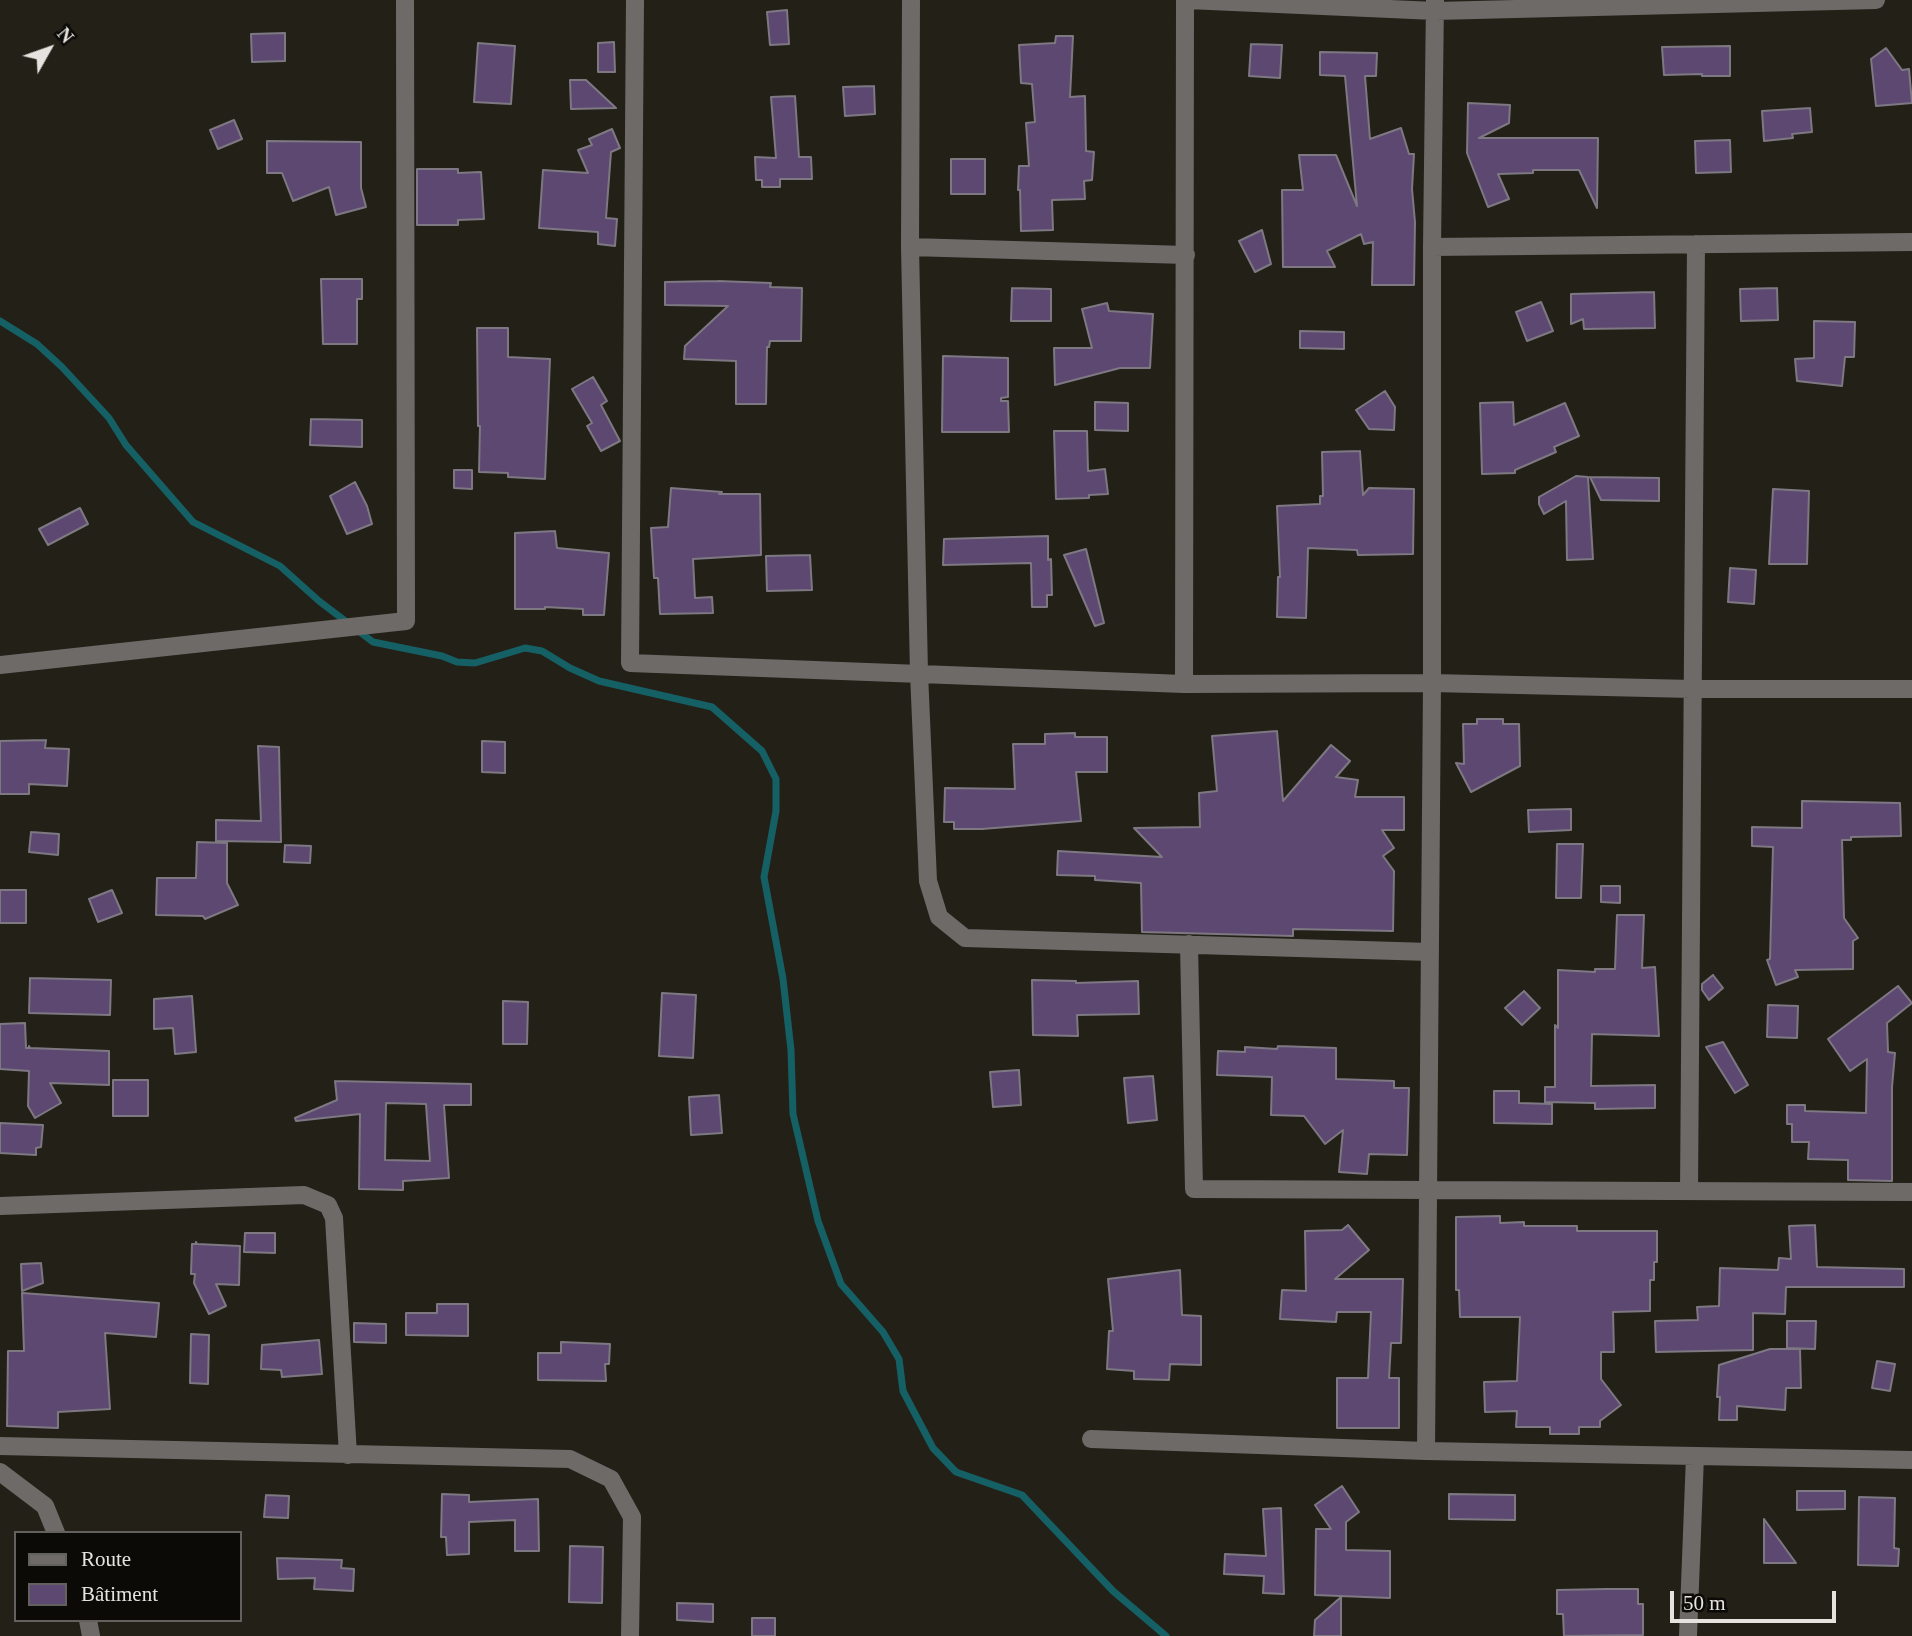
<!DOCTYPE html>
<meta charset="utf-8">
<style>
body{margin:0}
#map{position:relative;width:1912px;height:1636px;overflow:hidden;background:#232018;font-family:Georgia,serif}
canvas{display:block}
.legend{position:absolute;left:14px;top:1531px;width:228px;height:91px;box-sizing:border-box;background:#0b0a07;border:2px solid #62615d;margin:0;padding:9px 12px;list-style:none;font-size:21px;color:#e5e3de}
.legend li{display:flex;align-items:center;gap:14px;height:35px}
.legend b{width:35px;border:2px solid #62615d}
.north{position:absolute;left:14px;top:14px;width:70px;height:70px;-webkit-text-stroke:5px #0b0a07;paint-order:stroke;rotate:50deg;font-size:19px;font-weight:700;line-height:28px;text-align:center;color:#e5e3de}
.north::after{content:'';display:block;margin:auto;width:24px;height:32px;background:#e5e3de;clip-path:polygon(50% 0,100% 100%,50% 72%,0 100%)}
.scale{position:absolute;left:1670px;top:1591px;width:166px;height:32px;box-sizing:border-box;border:4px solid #e5e3de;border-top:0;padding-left:9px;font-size:21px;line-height:24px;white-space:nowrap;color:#e5e3de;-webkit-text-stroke:5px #0b0a07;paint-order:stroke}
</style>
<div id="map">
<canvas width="1912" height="1636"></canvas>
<ul class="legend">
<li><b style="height:9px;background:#6e6a67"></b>Route</li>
<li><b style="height:19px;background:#5d4871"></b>Bâtiment</li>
</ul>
<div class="north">N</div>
<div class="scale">50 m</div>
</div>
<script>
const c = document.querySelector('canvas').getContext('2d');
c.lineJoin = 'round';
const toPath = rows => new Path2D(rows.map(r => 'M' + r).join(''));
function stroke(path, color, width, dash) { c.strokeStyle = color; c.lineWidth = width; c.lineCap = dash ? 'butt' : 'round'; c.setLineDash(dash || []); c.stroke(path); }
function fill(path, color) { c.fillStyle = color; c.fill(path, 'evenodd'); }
stroke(toPath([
 [0,321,37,344,62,367,109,418,126,445,193,522,280,566,319,601,373,642,442,656,457,662,475,663,525,648,542,651,570,668,599,681,712,707,762,751,776,779,776,811,764,877,783,979,791,1050,793,1114,818,1221,841,1284,883,1332,899,1359,903,1391,933,1448,956,1472,1022,1495,1113,1591,1166,1636]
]), '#156064', 7);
const building = toPath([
 [787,10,789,44,770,45,767,12,787,10],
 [285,33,285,61,252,62,251,34,285,33],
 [1056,36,1073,36,1070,97,1085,96,1086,151,1094,152,1092,180,1084,181,1085,199,1052,200,1053,230,1021,231,1020,190,1018,190,1019,166,1029,166,1026,123,1035,122,1032,84,1021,83,1019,45,1055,43,1056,36],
 [614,42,615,72,598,72,598,43,614,42],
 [478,43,515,46,511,104,474,102,478,43],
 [1251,44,1282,45,1280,78,1249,76,1251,44],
 [1730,46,1730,76,1702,76,1702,74,1664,75,1662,47,1730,46],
 [1886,48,1902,70,1909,69,1912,103,1876,106,1871,59,1886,48],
 [1320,52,1377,53,1376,76,1365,76,1370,139,1401,128,1409,154,1414,154,1412,189,1415,222,1414,285,1372,285,1373,242,1364,244,1361,234,1327,251,1335,267,1283,267,1282,190,1303,190,1299,155,1336,155,1357,206,1345,76,1320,75,1320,52],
 [570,80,586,80,616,108,571,109,570,80],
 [874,86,875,114,845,116,843,87,874,86],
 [795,96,799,157,811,157,812,179,780,179,780,187,762,187,762,180,756,180,755,157,776,158,771,97,795,96],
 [1468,103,1510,105,1509,123,1479,138,1598,138,1597,208,1579,170,1533,170,1533,173,1498,174,1509,199,1488,207,1467,153,1468,103],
 [1810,108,1812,132,1792,134,1793,138,1764,141,1762,111,1810,108],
 [234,120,242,139,218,149,210,130,234,120],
 [612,129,620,148,611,152,606,218,617,219,615,246,598,244,598,232,539,228,543,170,588,173,578,150,592,145,589,139,612,129],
 [1730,140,1731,172,1696,173,1695,141,1730,140],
 [267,141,361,142,361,188,366,207,336,215,329,187,293,201,282,173,267,173,267,141],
 [951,159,985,159,985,194,951,194,951,159],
 [417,169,458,169,458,173,481,172,484,219,458,220,458,225,417,225,417,169],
 [1262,230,1271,264,1255,272,1239,241,1262,230],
 [321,279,362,279,362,299,357,299,357,344,323,344,321,279],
 [718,281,771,283,770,287,802,288,801,341,770,341,769,347,767,347,766,404,736,404,736,361,684,359,685,346,728,306,665,305,665,282,718,281],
 [1012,288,1051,289,1051,321,1011,321,1012,288],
 [1777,288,1778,320,1741,321,1740,289,1777,288],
 [1654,292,1655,328,1584,329,1583,319,1571,324,1571,294,1654,292],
 [1541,302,1553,331,1527,341,1516,312,1541,302],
 [1107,303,1109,311,1153,314,1150,368,1120,368,1055,385,1054,348,1092,348,1082,309,1107,303],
 [1814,321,1855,322,1854,357,1845,357,1842,386,1797,381,1795,359,1814,358,1814,321],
 [477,328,508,328,508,357,550,359,545,479,508,477,508,473,479,472,480,426,478,426,477,328],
 [1300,331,1344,332,1344,349,1300,348,1300,331],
 [943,356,1008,358,1008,397,1001,398,1001,401,1008,401,1009,432,942,432,943,356],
 [593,377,607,401,601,405,620,441,601,451,587,426,592,423,572,389,593,377],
 [1385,391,1395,407,1394,430,1369,429,1356,410,1385,391],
 [1095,402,1128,403,1128,431,1095,430,1095,402],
 [1513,402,1514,425,1565,403,1579,436,1554,447,1556,452,1515,470,1515,473,1482,474,1480,403,1513,402],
 [311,419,362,420,362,447,310,445,311,419],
 [1054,431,1087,431,1088,471,1105,469,1108,494,1089,495,1089,498,1056,499,1054,431],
 [1360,451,1363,495,1369,488,1414,489,1413,554,1358,555,1357,550,1308,548,1306,618,1277,617,1278,577,1280,577,1277,506,1320,504,1320,496,1323,496,1322,452,1360,451],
 [454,470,472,470,472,489,454,488,454,470],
 [1576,476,1588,477,1593,559,1567,560,1566,501,1544,514,1539,504,1539,497,1576,476],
 [1590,477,1659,478,1659,501,1601,500,1590,477],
 [355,482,367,506,372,524,347,534,330,496,355,482],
 [671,488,722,492,719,494,760,494,761,555,693,559,695,598,712,597,713,613,660,614,658,578,654,578,651,528,668,527,671,488],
 [1773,489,1809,491,1807,564,1769,564,1773,489],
 [80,508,88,524,48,545,39,529,80,508],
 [555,531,557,548,609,553,604,615,583,615,583,609,545,607,545,609,515,609,515,533,555,531],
 [1048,536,1048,560,1051,559,1052,595,1047,595,1047,607,1032,607,1031,563,943,565,944,539,1048,536],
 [1086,549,1104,623,1095,626,1064,555,1086,549],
 [810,555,812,590,767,591,766,556,810,555],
 [1730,568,1756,570,1754,604,1728,602,1730,568],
 [1477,719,1503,719,1503,724,1519,724,1520,766,1471,792,1456,763,1464,764,1463,724,1477,724,1477,719],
 [1277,731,1283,801,1331,745,1350,761,1336,777,1358,780,1355,797,1404,797,1404,830,1382,830,1394,848,1383,856,1394,871,1393,931,1293,929,1293,936,1142,932,1141,883,1095,880,1095,876,1057,875,1058,851,1162,857,1134,828,1200,827,1199,793,1217,791,1212,736,1277,731],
 [1075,733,1075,737,1107,737,1107,772,1076,772,1081,821,982,829,954,829,954,822,944,822,945,788,1015,789,1013,744,1045,744,1045,734,1075,733],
 [46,740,45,748,69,749,67,786,29,784,29,794,0,794,0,741,46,740],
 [482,741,505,742,505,773,482,772,482,741],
 [258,746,279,747,281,842,216,841,216,820,261,821,258,746],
 [1802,801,1900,803,1901,836,1851,837,1851,840,1842,840,1844,918,1858,938,1853,941,1853,969,1795,970,1798,977,1776,985,1767,960,1770,959,1773,847,1752,846,1752,827,1802,828,1802,801],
 [1571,809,1571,830,1529,832,1528,810,1571,809],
 [31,832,59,834,58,855,29,852,31,832],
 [197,842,227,843,227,883,238,905,205,919,203,916,156,915,157,878,196,878,197,842],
 [1557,844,1583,844,1581,898,1556,898,1557,844],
 [285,845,311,846,310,863,284,862,285,845],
 [1601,886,1620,886,1620,903,1601,902,1601,886],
 [0,890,26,890,26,923,0,923,0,890],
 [112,890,122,913,98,922,89,899,112,890],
 [1617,915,1644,915,1642,968,1655,967,1659,1036,1592,1034,1591,1086,1655,1085,1655,1108,1595,1109,1595,1103,1545,1102,1545,1087,1555,1087,1555,1025,1558,1028,1558,970,1595,972,1595,969,1615,969,1617,915],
 [1713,975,1723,988,1709,1000,1702,990,1702,984,1713,975],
 [30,978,111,980,110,1015,29,1013,30,978],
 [1032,980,1076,981,1076,983,1138,981,1139,1014,1077,1015,1078,1036,1033,1035,1032,980],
 [1898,986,1912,1003,1887,1023,1888,1052,1895,1053,1892,1087,1892,1181,1848,1180,1848,1160,1808,1159,1809,1142,1792,1142,1792,1124,1787,1124,1787,1105,1805,1105,1805,1111,1866,1113,1867,1059,1850,1071,1828,1039,1898,986],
 [1524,991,1540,1008,1522,1025,1505,1008,1524,991],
 [662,993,696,995,693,1058,659,1056,662,993],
 [192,996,196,1052,175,1054,173,1028,154,1029,154,999,192,996],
 [503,1001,528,1002,527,1044,503,1044,503,1001],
 [1768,1005,1798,1006,1797,1038,1767,1037,1768,1005],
 [25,1023,26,1048,29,1048,29,1046,30,1048,109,1051,109,1085,50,1083,61,1103,35,1118,28,1106,29,1071,0,1069,0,1024,25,1023],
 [1723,1042,1748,1085,1735,1093,1706,1047,1723,1042],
 [1278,1046,1336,1048,1336,1079,1394,1081,1394,1088,1409,1088,1407,1155,1369,1154,1367,1174,1339,1172,1343,1130,1325,1144,1304,1116,1271,1115,1272,1077,1217,1075,1218,1051,1245,1052,1245,1047,1277,1049,1278,1046],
 [1019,1070,1021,1105,993,1107,990,1072,1019,1070],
 [1153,1076,1157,1120,1128,1123,1124,1078,1153,1076],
 [113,1080,148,1080,148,1116,113,1116,113,1080],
 [335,1081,471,1084,471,1105,444,1105,449,1178,403,1181,403,1190,359,1189,360,1114,296,1121,295,1118,337,1100,335,1081],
 [386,1103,426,1104,430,1161,385,1160,386,1103],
 [1494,1091,1519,1091,1519,1103,1552,1104,1552,1124,1494,1123,1494,1091],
 [719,1095,722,1133,691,1135,689,1097,719,1095],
 [0,1123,43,1125,41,1147,36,1148,36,1155,0,1153,0,1123],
 [1500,1216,1500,1223,1524,1222,1524,1226,1577,1226,1577,1231,1657,1231,1657,1262,1654,1262,1654,1280,1650,1280,1650,1311,1613,1312,1614,1352,1601,1352,1601,1379,1621,1405,1600,1421,1600,1427,1579,1427,1579,1434,1550,1434,1550,1427,1516,1427,1517,1411,1485,1412,1484,1382,1517,1381,1520,1317,1460,1317,1459,1290,1456,1290,1456,1217,1500,1216],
 [1348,1225,1369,1250,1335,1279,1403,1279,1401,1343,1391,1343,1389,1378,1399,1378,1399,1428,1337,1428,1337,1378,1368,1378,1371,1312,1337,1312,1336,1322,1280,1319,1282,1290,1306,1291,1305,1231,1342,1230,1348,1225],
 [1815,1225,1817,1267,1904,1269,1904,1287,1786,1287,1785,1314,1753,1313,1753,1350,1656,1352,1655,1321,1698,1320,1697,1307,1719,1306,1720,1268,1778,1270,1779,1258,1791,1259,1789,1226,1815,1225],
 [245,1233,275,1233,275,1253,244,1252,245,1233],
 [196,1242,197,1244,240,1246,239,1285,216,1284,226,1306,209,1314,194,1283,195,1274,191,1274,192,1244,196,1244,196,1242],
 [41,1263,43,1283,22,1291,21,1264,41,1263],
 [1180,1270,1182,1315,1201,1316,1201,1365,1170,1364,1169,1380,1134,1379,1134,1371,1107,1369,1109,1331,1113,1331,1108,1279,1180,1270],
 [22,1293,159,1303,156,1337,105,1333,110,1409,58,1412,58,1428,7,1426,8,1351,24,1351,22,1293],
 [437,1304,468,1304,468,1336,406,1335,406,1313,437,1313,437,1304],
 [1787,1321,1816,1321,1815,1349,1787,1348,1787,1321],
 [354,1323,386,1324,386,1343,354,1342,354,1323],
 [191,1334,209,1335,208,1384,190,1383,191,1334],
 [319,1340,322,1374,282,1377,281,1370,261,1369,262,1345,319,1340],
 [561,1342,610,1344,609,1364,605,1364,606,1381,538,1380,538,1353,561,1353,561,1342],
 [1770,1349,1800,1349,1801,1388,1786,1388,1785,1410,1737,1406,1737,1420,1719,1420,1720,1397,1717,1397,1719,1365,1770,1349],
 [1877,1361,1895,1364,1890,1391,1872,1388,1877,1361],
 [1342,1486,1359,1512,1346,1522,1346,1550,1390,1551,1390,1598,1315,1595,1316,1529,1331,1529,1315,1505,1342,1486],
 [1797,1491,1845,1491,1845,1509,1797,1510,1797,1491],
 [442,1494,469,1495,469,1502,538,1499,539,1551,515,1551,515,1520,469,1522,469,1554,447,1555,446,1537,441,1537,442,1494],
 [1449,1494,1515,1495,1515,1520,1449,1519,1449,1494],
 [266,1495,289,1496,288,1518,264,1517,266,1495],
 [1859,1497,1895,1498,1894,1548,1899,1549,1898,1566,1858,1565,1859,1497],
 [1281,1508,1284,1594,1263,1593,1264,1576,1224,1574,1225,1554,1266,1556,1263,1509,1281,1508],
 [1764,1519,1796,1563,1764,1563,1764,1519],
 [570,1546,603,1547,602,1603,569,1602,570,1546],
 [277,1558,342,1560,341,1568,354,1569,353,1591,314,1589,315,1578,278,1579,277,1558],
 [1606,1589,1638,1589,1638,1604,1643,1604,1643,1635,1564,1636,1563,1614,1557,1614,1557,1590,1606,1589],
 [1341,1597,1341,1636,1314,1636,1315,1620,1341,1597],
 [677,1603,713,1604,713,1622,677,1620,677,1603],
 [752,1618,775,1618,775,1636,752,1636,752,1618]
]);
fill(building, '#5d4871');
stroke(building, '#7d7882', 2);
stroke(toPath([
 [635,0,630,663,1184,684,1432,683,1692,689,1912,689],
 [911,0,910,247,919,673,928,881,939,917,965,938,1430,952],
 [1188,0,1435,11,1876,0],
 [910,247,1186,255],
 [1432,247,1912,242],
 [0,665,406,621,405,0],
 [1184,684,1185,0],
 [1189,944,1194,1189,1912,1192],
 [1689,1191,1696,244],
 [0,1206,304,1195,328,1205,334,1218,348,1455],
 [1091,1439,1426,1451,1912,1460],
 [0,1446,570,1459,611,1479,632,1517,630,1636],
 [1426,1451,1432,683,1432,247,1435,0],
 [0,1472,45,1506,56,1533],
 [88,1620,91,1636],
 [1688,1636,1695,1456]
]), '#6e6a67', 18);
</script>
